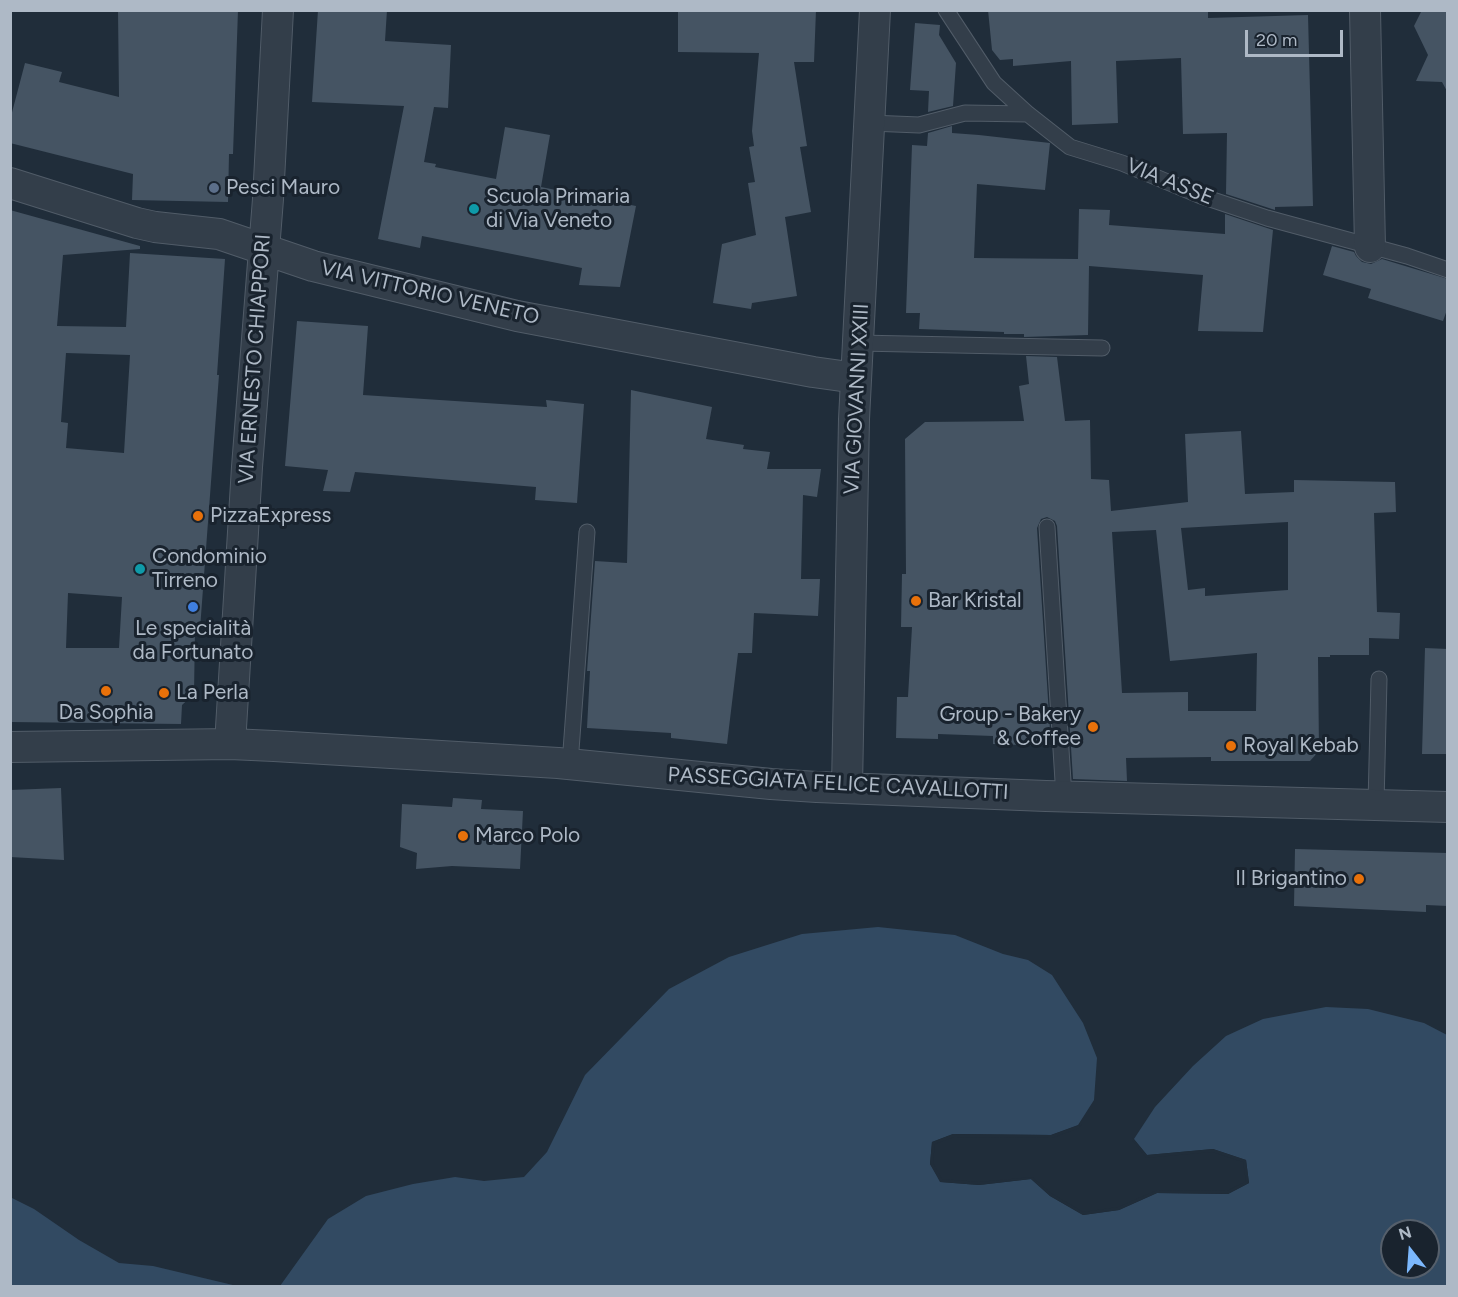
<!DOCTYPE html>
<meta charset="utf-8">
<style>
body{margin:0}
#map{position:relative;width:1458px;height:1297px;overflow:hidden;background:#202d3a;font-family:Figtree,sans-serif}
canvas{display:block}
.frame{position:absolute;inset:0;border:12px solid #aeb9c6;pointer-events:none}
.north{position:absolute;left:1380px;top:1219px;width:60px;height:60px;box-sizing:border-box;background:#19232e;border:2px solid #555f6b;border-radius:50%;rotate:343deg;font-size:16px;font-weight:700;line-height:24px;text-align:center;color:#aeb9c6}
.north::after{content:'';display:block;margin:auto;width:21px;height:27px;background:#7cb8fd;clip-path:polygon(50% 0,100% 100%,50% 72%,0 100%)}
.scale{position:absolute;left:1245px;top:30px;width:98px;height:27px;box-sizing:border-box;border:3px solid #aeb9c6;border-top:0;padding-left:8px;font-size:18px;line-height:21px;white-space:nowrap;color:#aeb9c6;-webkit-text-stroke:4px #19232e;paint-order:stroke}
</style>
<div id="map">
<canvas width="1458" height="1297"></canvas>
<div class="frame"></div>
<div class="north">N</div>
<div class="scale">20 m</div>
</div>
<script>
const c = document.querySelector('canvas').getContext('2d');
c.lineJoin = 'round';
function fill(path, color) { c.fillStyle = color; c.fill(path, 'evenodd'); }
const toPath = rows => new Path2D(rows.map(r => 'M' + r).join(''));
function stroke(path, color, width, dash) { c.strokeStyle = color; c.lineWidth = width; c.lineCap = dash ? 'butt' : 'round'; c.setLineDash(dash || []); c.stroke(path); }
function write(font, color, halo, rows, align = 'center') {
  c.font = font + ' Figtree,sans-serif'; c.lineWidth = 6; c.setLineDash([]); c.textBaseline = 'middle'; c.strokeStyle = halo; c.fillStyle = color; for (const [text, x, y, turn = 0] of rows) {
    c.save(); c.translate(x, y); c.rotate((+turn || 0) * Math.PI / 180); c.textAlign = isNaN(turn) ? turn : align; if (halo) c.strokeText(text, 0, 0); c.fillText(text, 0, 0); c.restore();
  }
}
fill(toPath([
 [878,927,955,935,1003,954,1028,960,1052,975,1083,1023,1097,1058,1094,1100,1078,1125,1051,1135,953,1134,932,1142,930,1164,941,1182,979,1185,1031,1179,1050,1196,1083,1215,1119,1210,1157,1193,1228,1194,1249,1183,1246,1160,1213,1149,1147,1155,1134,1139,1155,1107,1193,1066,1226,1036,1263,1019,1326,1007,1368,1009,1424,1023,1447,1035,1447,1286,280,1286,328,1219,366,1196,413,1184,455,1177,484,1181,524,1177,547,1152,585,1075,669,989,729,957,802,934],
 [1392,1231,1428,1231,1428,1267,1392,1267],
 [10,1197,34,1209,79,1240,119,1263,153,1266,237,1286,11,1286]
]), '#324a62');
fill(toPath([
 [1082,1124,1079,1128,1052,1138,954,1137,935,1144,933,1163,942,1179,979,1182,1032,1177,1051,1193,1083,1212,1118,1207,1157,1190,1227,1191,1246,1181,1243,1162,1212,1152,1146,1158,1132,1140,1132,1137,1147,1155,1213,1149,1246,1160,1249,1183,1228,1194,1157,1193,1119,1210,1083,1215,1050,1196,1031,1179,979,1185,940,1182,930,1164,932,1142,953,1134,1051,1135]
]), '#202d3a');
fill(toPath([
 [118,10,238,10,233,154,229,154,228,202,132,200,133,174,10,143,10,120,25,63,62,72,59,82,119,97],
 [318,10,387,10,385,41,451,45,448,108,434,107,424,162,436,164,435,167,496,179,505,127,550,135,541,187,636,206,620,287,579,285,582,268,422,236,420,248,378,239,404,106,312,102],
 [678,10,816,10,814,62,794,62,807,146,800,147,811,212,785,217,797,296,752,303,751,309,713,303,722,244,756,235,748,183,755,182,749,147,754,146,752,131,759,53,678,52],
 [988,10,1208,10,1208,18,1308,15,1313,206,1275,207,1275,210,1226,194,1227,133,1183,134,1181,58,1116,61,1118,123,1072,125,1071,61,1013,66,1013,59,1000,60,992,50],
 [1422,10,1448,10,1448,93,1442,82,1416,81,1428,55,1414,26],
 [915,23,940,25,939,35,956,63,953,106,928,112,929,91,910,90],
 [952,126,952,133,979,135,1050,143,1045,190,977,184,974,258,1078,259,1079,209,1110,210,1109,225,1225,234,1225,214,1273,230,1263,332,1198,331,1203,275,1089,266,1088,335,1024,337,1024,334,1004,334,1004,332,919,329,920,313,906,313,912,145,927,146,928,133],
 [10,210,140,246,140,249,63,255,57,326,126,327,130,253,225,259,217,375,219,375,200,629,195,629,194,694,182,705,181,724,10,722],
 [66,353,130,355,124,453,66,448,68,423,61,422],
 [68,593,122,597,119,648,66,648],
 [1332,246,1354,252,1356,256,1362,262,1371,264,1382,259,1448,279,1448,307,1443,321,1368,298,1371,289,1323,275],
 [297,321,368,326,363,395,547,407,546,400,584,404,577,503,535,500,536,487,355,472,350,492,323,491,328,470,285,466],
 [1026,356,1057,357,1065,421,1090,420,1091,479,1109,480,1111,511,1188,502,1185,434,1241,431,1245,494,1294,492,1294,480,1395,482,1396,512,1374,513,1377,612,1400,613,1399,639,1369,638,1369,655,1330,655,1330,657,1318,657,1319,751,1310,761,1211,761,1211,757,1126,758,1127,781,1073,779,1057,526,1055,521,1047,517,1041,519,1037,528,1051,746,993,744,993,736,938,734,938,739,896,738,897,697,908,697,912,627,901,627,902,574,906,574,905,439,925,422,1024,421,1019,386,1029,384],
 [1288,522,1288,590,1205,596,1205,588,1188,590,1181,528],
 [1156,530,1170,661,1257,653,1256,711,1188,711,1188,692,1122,693,1112,532],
 [631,390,712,407,706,439,744,445,743,449,770,452,767,469,821,469,817,497,803,495,801,579,820,579,818,616,754,613,752,653,738,653,727,744,671,738,671,733,587,728,590,671,587,671,595,561,627,563],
 [1425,648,1448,649,1448,754,1422,754],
 [61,788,64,860,10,857,10,790],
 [453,798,482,800,481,809,523,811,520,869,452,866,416,869,417,853,400,847,402,804,452,807],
 [1295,849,1448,853,1448,906,1426,905,1426,912,1294,906]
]), '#455463');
const service = toPath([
 [946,10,994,83,1028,114,1070,147,1122,163,1201,196,1267,218,1407,256,1448,270],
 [870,123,919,125,965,113,1028,114],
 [858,343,1102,348],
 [1047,527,1064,797],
 [570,764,587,532],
 [1376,804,1379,679]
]);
const minor = toPath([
 [1365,10,1370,247],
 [10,183,137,223,155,227,219,234,313,266,517,316,813,372,856,378],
 [230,744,247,467,268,199,278,10],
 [10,747,230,744,274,746,558,763,771,784,817,787,1046,796,1448,807],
 [847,787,854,419,875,10]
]);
stroke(service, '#515c68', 17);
stroke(minor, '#515c68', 32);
stroke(service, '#333e4a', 15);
stroke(minor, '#333e4a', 30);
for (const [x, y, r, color] of [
 [214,188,6,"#5c6f8a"],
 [474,209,6,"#0f9aa8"],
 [198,516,6,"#e8710a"],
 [140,569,6,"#0f9aa8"],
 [916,601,6,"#e8710a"],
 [193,607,6,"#3f7fe0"],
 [106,691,6,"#e8710a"],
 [164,693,6,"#e8710a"],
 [1093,727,6,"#e8710a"],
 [1231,746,6,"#e8710a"],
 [463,836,6,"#e8710a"],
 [1359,879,6,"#e8710a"]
]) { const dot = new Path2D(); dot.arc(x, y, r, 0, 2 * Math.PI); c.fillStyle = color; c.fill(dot); stroke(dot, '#19232e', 2); }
write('21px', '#aeb9c6', '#19232e', [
 ["VIA ASSE",1170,182,22],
 ["VIA VITTORIO VENETO",430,293,13],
 ["VIA ERNESTO CHIAPPORI",255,359,-86],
 ["VIA GIOVANNI XXIII",857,399,-87],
 ["PASSEGGIATA FELICE CAVALLOTTI",838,784,3]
]);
write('21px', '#aeb9c6', '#19232e', [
 ["Pesci Mauro",226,188],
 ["Scuola Primaria",486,197],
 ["di Via Veneto",486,221],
 ["PizzaExpress",210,516],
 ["Condominio",152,557],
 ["Tirreno",152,581],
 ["Bar Kristal",928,601],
 ["Le specialità",193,629,"center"],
 ["da Fortunato",193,653,"center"],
 ["La Perla",176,693],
 ["Da Sophia",106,713,"center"],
 ["Group - Bakery",1081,715,"right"],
 ["& Coffee",1081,739,"right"],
 ["Royal Kebab",1243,746],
 ["Marco Polo",475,836],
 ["Il Brigantino",1347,879,"right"]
], 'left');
</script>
